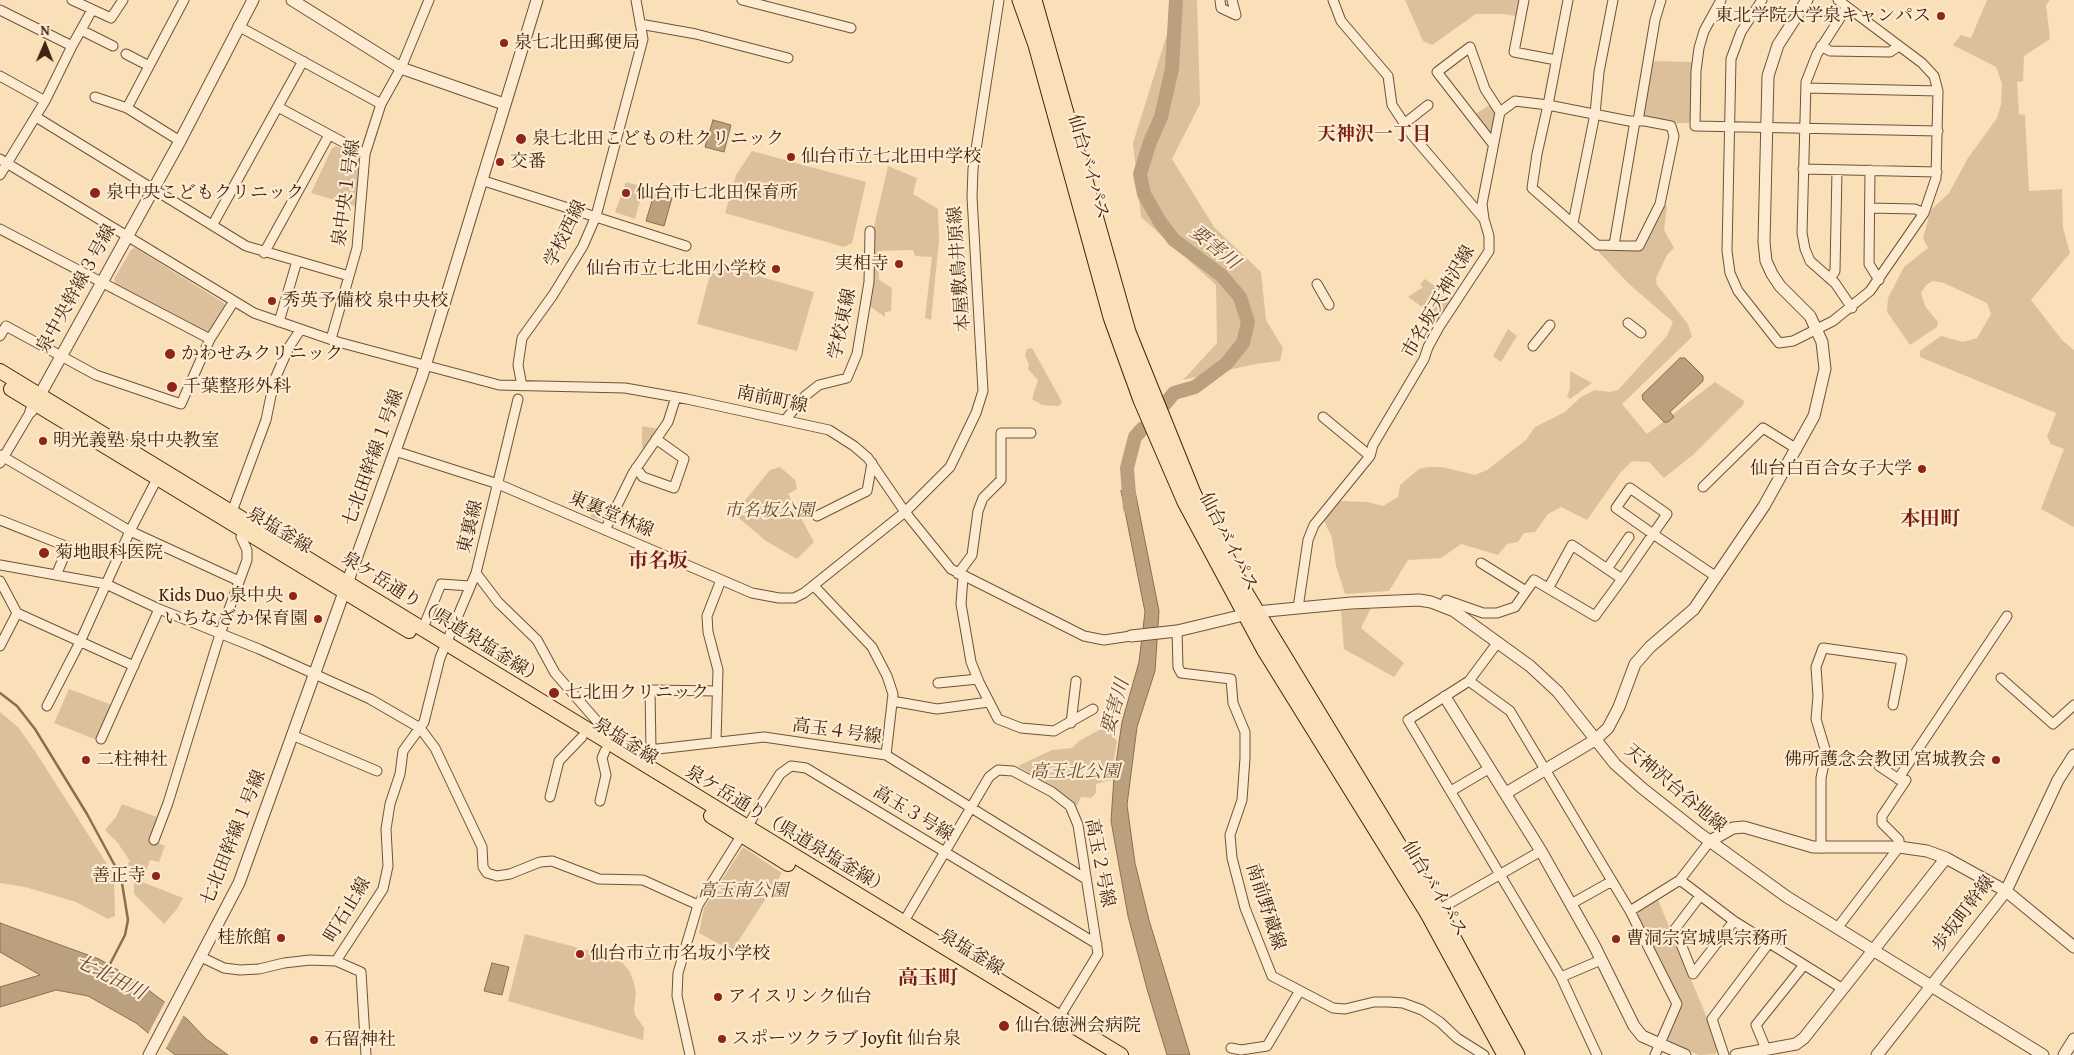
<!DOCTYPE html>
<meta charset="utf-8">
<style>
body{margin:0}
#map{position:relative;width:2074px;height:1055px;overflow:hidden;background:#fae0b8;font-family:"Gentium Book Plus",serif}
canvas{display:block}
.north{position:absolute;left:20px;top:20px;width:50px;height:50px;-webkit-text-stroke:4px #fcebd1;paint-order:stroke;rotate:1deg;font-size:14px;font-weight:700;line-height:20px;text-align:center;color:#42230d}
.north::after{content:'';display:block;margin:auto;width:18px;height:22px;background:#42230d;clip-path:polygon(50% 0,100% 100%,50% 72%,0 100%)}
</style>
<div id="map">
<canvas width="2074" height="1055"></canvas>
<div class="north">N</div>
</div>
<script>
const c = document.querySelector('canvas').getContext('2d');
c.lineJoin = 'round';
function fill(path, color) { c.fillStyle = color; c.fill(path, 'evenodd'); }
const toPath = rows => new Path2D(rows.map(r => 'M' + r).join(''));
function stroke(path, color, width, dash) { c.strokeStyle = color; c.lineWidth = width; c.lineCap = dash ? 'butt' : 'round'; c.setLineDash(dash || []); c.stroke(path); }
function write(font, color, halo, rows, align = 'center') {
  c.font = font + ' "Gentium Book Plus","Noto Serif JP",serif'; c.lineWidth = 4.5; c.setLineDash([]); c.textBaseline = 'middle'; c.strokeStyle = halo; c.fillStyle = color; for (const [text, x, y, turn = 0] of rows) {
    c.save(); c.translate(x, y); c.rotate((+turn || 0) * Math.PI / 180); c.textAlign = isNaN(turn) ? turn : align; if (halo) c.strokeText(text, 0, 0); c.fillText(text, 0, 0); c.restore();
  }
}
fill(toPath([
 [1175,0,1197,0,1200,104,1172,159,1214,227,1261,272,1266,320,1283,348,1280,361,1255,364,1183,380,1217,343,1216,285,1141,217,1133,143,1173,15],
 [1405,0,1524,0,1521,17,1504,14,1476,14,1432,45,1423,41],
 [1987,0,2050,0,2046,5,2050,39,2024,56,2023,81,2017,82,2019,114,2025,115,2029,191,2062,189,2063,228,2070,253,2031,300,2062,340,2074,350,2074,527,2041,509,2064,449,2051,444,2047,437,2056,413,1920,357,1920,351,1941,336,1963,342,1977,338,1991,314,1987,303,1944,283,1933,281,1926,285,1921,293,1925,306,1938,322,1937,327,1910,345,1887,312,1888,298,1904,267,1928,248,1923,238,1931,210,1949,193,1968,158,1997,118,2001,104,2002,84,1996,67,1953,45,1961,35,1971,38],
 [1652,61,1693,62,1692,119,1688,123,1675,123,1647,117,1643,113],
 [1493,103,1500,112,1493,144,1471,117],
 [336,146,362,159,358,207,311,193,332,148],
 [752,151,866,182,852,243,844,247,725,213,736,175],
 [888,166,917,178,913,194,938,209,939,240,931,320,925,318,932,257,915,256,913,250,878,251,879,280,892,288,891,311,885,312,885,317,868,305,873,231],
 [626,182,644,187,635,219,615,212],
 [1662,205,1667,206,1664,230,1674,248,1667,255,1656,278,1657,285,1688,324,1692,337,1622,404,1647,434,1715,382,1744,401,1743,405,1694,454,1664,478,1649,462,1632,461,1620,473,1587,520,1561,507,1548,514,1535,532,1524,533,1518,542,1507,544,1498,555,1461,544,1441,558,1408,560,1389,591,1345,594,1336,566,1332,538,1323,518,1335,503,1343,501,1367,502,1383,506,1398,497,1400,485,1419,469,1428,467,1442,467,1475,475,1487,470,1526,440,1535,427,1565,412,1581,397,1595,390,1610,392,1618,390,1667,336,1673,322,1629,284,1596,249,1643,251],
 [135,248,224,303,226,308,212,332,207,333,116,286,114,279,131,250],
 [713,263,814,292,797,351,697,324],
 [1425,279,1456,301,1442,321,1408,297,1423,287,1420,284],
 [1508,329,1517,336,1501,362,1493,356],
 [1032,348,1062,402,1059,406,1042,405,1032,399,1038,380,1028,369,1029,365,1025,355,1027,349],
 [1570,371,1592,383,1570,399,1567,396,1570,389],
 [642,426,660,429,647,450,642,448],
 [780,467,795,480,797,489,788,494,814,542,797,559,766,541,734,514,770,470],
 [592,503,612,510,605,521,591,517],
 [1371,608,1361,628,1404,663,1394,677,1344,649,1341,611],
 [69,689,112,705,97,740,54,723],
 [0,712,18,727,35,751,114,875,115,916,108,919,76,902,25,887,0,883],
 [1101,729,1114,735,1117,742,1110,780,1096,784,1096,793,1091,798,1081,797,1077,806,1066,796,1018,766,1052,750,1072,748,1079,741],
 [122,804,157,817,151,840,165,846,159,862,150,860,142,882,183,898,177,909,164,924,134,894,134,880,128,863,130,861,117,842,105,830,116,817],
 [743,847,782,873,732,951,699,933,704,908],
 [1658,900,1707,1018,1718,1050,1715,1054,1699,1055,1670,1043,1667,1037,1680,1006,1637,916,1639,911],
 [525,934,614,957,623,963,630,972,634,983,636,993,634,1009,635,1015,644,1028,643,1040,508,1001]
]), '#dbc09b');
const water = toPath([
 [713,120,731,125,724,152,705,147,713,120],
 [654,194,672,198,664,226,646,221,654,194],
 [1680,358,1685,358,1703,376,1703,381,1670,412,1674,417,1668,422,1664,422,1643,400,1642,395,1680,358],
 [1121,491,1135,491,1159,611,1155,671,1137,727,1127,805,1135,863,1149,920,1190,1055,1167,1055,1147,989,1128,916,1111,821,1114,777,1122,722,1139,662,1145,612,1121,491],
 [0,923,99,959,135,980,187,1019,206,1039,228,1055,175,1055,136,1023,88,996,56,990,0,1007,0,987,40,975,0,952,0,923],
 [492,963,509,967,502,995,484,991,492,963]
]);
fill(water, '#bba07e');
stroke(water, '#8b6e51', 1);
fill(toPath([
 [166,1000,185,1013,165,1050,147,1036]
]), '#fae0b8');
stroke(toPath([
 [0,693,17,706,35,729,87,814,121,877,128,920,125,935,108,968]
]), '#8b6e51', 2.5);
stroke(toPath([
 [1165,404,1174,393,1195,387,1226,364,1243,343,1248,322,1240,297,1221,275,1174,240,1160,222,1144,194,1140,174,1150,142,1161,117,1172,69,1176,0],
 [1130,508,1127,468,1135,437,1143,428]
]), '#bba07e', 14);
const minor = toPath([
 [72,0,111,18,123,0],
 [742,0,851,28],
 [1220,0,1221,8,1236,15,1232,0],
 [1524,0,1514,52,1556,60],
 [1721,0,1704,31,1699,48,1696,71,1695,126,1938,131],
 [1762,0,1741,32,1731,59,1727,251,1730,273,1738,291,1779,343,1793,341,1833,321,1870,291,1924,213,1936,178,1938,91,1934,76,1922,63,1838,0],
 [1847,7,1817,54,1806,82,1802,233,1805,249,1810,261,1835,283,1852,308],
 [0,10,72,46],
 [640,24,696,34,788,58],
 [238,26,381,104],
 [81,30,113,46],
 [1821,46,1830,51,1890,52,1899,46],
 [126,54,149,66],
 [0,76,45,101],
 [1806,88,1938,91],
 [95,97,127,108,180,141],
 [278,107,365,154],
 [127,108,184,0],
 [36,117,246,246,349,276],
 [1638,121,1655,20,1661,0],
 [1404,124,1428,105],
 [1493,144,1437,72,1470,47,1485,89,1500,112],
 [0,159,254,313,338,342,499,385,625,388,687,399,829,430,854,446,868,458,905,512,951,569,1084,636,1104,640,1131,636],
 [1803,169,1937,172],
 [1870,170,1869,264,1879,280],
 [0,175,45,101,72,46,92,10],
 [481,180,686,246],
 [1870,208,1915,209,1924,213],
 [1484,219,1482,204,1500,112,1515,101,1548,105,1629,121,1645,121,1671,126,1674,136,1660,204,1639,246,1597,245,1532,188,1537,154,1548,105,1568,0],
 [1573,223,1595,114,1599,72,1613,0],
 [213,224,303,61],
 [0,229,210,339],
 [1614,245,1635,121],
 [264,253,329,135],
 [1830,279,1835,271,1837,170],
 [1317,284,1329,305],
 [279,322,297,261],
 [1628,323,1641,333],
 [0,336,6,326,96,375,181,404,210,339,234,301],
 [331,339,357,248,365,154,381,104,401,68,429,0],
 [1533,346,1550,325],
 [522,386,518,365,522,338,553,295,583,246,596,216,643,39,636,0],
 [1323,417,1370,456],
 [786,419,805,396,819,385,847,378,857,354,869,282,870,231],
 [395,451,498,484,752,593,779,598,794,598,804,593,905,512,950,467,976,413,983,391,972,197,973,169,999,0],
 [0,455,130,531,239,581],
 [0,463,31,411],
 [636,468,643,477,674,488,684,459,656,439],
 [1703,487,1763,428,1797,449],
 [817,516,867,491,872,463],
 [230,517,266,420,274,381,289,347,301,329],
 [0,520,68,547,57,573],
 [605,530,633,473,668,422,676,397],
 [1481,563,1526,591],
 [0,565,106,584,159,609,259,649,370,699,420,728,435,748,482,847,483,867,487,873,497,876,510,874,540,862,552,861,599,879,643,880,698,905],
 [1607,569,1629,537],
 [476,573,498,602,537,640,555,673,602,727,640,751,764,737,886,755,1086,879],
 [958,574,972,555,978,511,983,498,1001,480,1001,433,1031,433],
 [963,577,961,604,971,662,979,682,998,719,1021,728,1054,731,1093,709],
 [0,581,17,613,0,646],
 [814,586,872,647,887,676,893,694,886,755],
 [1549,587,1572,545,1622,579],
 [1443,606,1446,600,1483,613,1497,613,1515,607,1534,580,1595,616,1622,579,1653,534,1667,514,1630,488,1616,508,1653,534,1715,576],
 [1298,608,1308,540,1314,525,1370,456,1373,445,1424,359,1428,347,1439,327,1489,251,1489,236,1484,219,1412,135,1392,105,1388,76,1341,21,1333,0],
 [17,613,134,666],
 [423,628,441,584,470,586],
 [1177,631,1178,667,1181,673,1231,679,1233,703,1245,732,1245,758,1242,800,1230,835,1232,858,1245,908,1272,976,1333,1008,1345,1009,1374,1002,1389,1002,1403,1003,1422,1010,1440,1022,1457,1038,1484,1055],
 [1498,642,1469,681,1408,720,1561,977,1597,1055],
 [2001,678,2053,724,2074,705],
 [1469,681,1510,711,1630,911,1677,1004,1655,1055],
 [938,683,978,679],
 [892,701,937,709,989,702],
 [47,706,80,642,130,531,159,475],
 [1071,723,1076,681],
 [292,735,377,771],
 [101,739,159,609],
 [716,742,718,670,708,632,707,616,721,580],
 [651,749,650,690,717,691],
 [1879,766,1903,782],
 [1898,779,2007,616],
 [1451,791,1490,768],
 [550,797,559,761,582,737],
 [600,801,606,775,602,758,605,751],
 [154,840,168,803,220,634,247,560,247,550,241,537,244,532],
 [1821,848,1821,778,1825,759,1825,749,1816,719,1818,696,1816,667,1823,648,1902,659,1893,705],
 [1680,880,1734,921,1843,989],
 [1700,896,1675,929,1693,974,1734,921],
 [1571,904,1612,881],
 [1438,910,1541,851],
 [1630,911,1680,880,1710,841],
 [903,923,989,777,998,770,1013,771,1052,792,1070,806,1078,825,1098,954,1054,1026],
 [1838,927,1899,847,1899,840,1882,823,1882,816,1906,780],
 [201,957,224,968,240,970,259,969,284,963,310,960,336,961,383,889,388,866,386,829,390,804,400,774,403,751,424,722,440,658,476,573,518,399],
 [336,961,361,972,366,1055],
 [1561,977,1601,960],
 [1231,1048,1241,1050,1267,1046,1299,992],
 [1766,1049,1756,1025,1804,965],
 [690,1055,677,996,678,973,698,905,780,774,791,766,806,768,1097,944],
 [1724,1055,1712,1019,1769,943]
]);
const tertiary = toPath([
 [292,0,401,68,504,104],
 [31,411,180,141,253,0],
 [1131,636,1177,631,1256,612,1351,603,1419,600,1431,602,1454,611,1530,666,1558,692,1615,764,1642,788,1700,834,1787,897,2043,1055],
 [1445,697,1541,851,1594,945,1634,1026,1642,1036,1685,1055],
 [1506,793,1595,740,1608,728,1619,707,1635,664,1650,647,1694,609,1764,506,1814,416,1825,369,1822,342,1810,316,1780,286,1772,274,1766,261,1764,242,1768,76,1778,45,1807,0],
 [1710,841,1733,828,1744,827,1813,847,1899,847,1927,851,1946,858,2006,891,2074,947],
 [149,1055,239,883,422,376,537,0],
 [1736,1055,1796,1044,1804,1038,1946,858],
 [1877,1055,2006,891,2058,780,2074,755],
 [2064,1055,2074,1039]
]);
const primary = toPath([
 [0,371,1121,1055],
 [11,389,409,631],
 [711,816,788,864]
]);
const trunk = toPath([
 [1020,0,1036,45,1111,317,1141,400,1185,502,1264,649,1427,912,1505,1055],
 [1034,0,1128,332,1193,493,1243,589,1438,910,1517,1055]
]);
stroke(minor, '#705238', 11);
stroke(tertiary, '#705238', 13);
stroke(primary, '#42230d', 16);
stroke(trunk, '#42230d', 17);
stroke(minor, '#fcebd1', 9);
stroke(tertiary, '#fcebd1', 11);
stroke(primary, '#fae0b8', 14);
stroke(trunk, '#fae0b8', 15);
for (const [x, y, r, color] of [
 [1941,16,5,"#8f2418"],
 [504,43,5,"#8f2418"],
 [521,139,6,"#8f2418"],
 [791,157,5,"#8f2418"],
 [500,162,5,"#8f2418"],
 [95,193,6,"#8f2418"],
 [626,193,5,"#8f2418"],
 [899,264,5,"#8f2418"],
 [776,269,5,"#8f2418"],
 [272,301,5,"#8f2418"],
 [170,354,6,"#8f2418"],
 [172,387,6,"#8f2418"],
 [43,441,5,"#8f2418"],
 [1922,469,5,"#8f2418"],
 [44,553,6,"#8f2418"],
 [293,596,5,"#8f2418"],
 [318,619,5,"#8f2418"],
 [554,693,6,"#8f2418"],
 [86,760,5,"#8f2418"],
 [1996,760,5,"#8f2418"],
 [156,876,5,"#8f2418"],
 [281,938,5,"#8f2418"],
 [1616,939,5,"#8f2418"],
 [580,954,5,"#8f2418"],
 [718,997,5,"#8f2418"],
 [1004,1026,6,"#8f2418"],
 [722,1039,5,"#8f2418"],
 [314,1040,5,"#8f2418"]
]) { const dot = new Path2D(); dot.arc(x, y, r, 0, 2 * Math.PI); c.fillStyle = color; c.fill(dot); stroke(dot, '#fcebd1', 2); }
write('18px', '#42230d', '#fcebd1', [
 ["東北学院大学泉キャンパス",1931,16,"right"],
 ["泉七北田郵便局",514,43],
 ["泉七北田こどもの杜クリニック",532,139],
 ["仙台市立七北田中学校",801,157],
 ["交番",510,162],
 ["泉中央こどもクリニック",106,193],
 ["仙台市七北田保育所",636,193],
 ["実相寺",889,264,"right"],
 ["仙台市立七北田小学校",766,269,"right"],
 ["秀英予備校 泉中央校",282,301],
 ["かわせみクリニック",181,354],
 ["千葉整形外科",183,387],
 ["明光義塾 泉中央教室",53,441],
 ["仙台白百合女子大学",1912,469,"right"],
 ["菊地眼科医院",55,553],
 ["Kids Duo 泉中央",283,596,"right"],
 ["いちなざか保育園",308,619,"right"],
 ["七北田クリニック",565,693],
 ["二柱神社",96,760],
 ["佛所護念会教団 宮城教会",1986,760,"right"],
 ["善正寺",146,876,"right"],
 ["桂旅館",271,938,"right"],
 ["曹洞宗宮城県宗務所",1626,939],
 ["仙台市立市名坂小学校",590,954],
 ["アイスリンク仙台",728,997],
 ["仙台徳洲会病院",1015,1026],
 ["スポーツクラブ Joyfit 仙台泉",732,1039],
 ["石留神社",324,1040]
], 'left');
write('18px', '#42230d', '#fcebd1', [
 ["仙台バイパス",1088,167,74],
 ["泉中央１号線",347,193,-82],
 ["学校西線",566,234,-64],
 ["本屋敷鳥井原線",960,269,-94],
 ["泉中央幹線３号線",77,289,-61],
 ["市名坂天神沢線",1439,302,-60],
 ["学校東線",843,324,-78],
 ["南前町線",772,400,12],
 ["七北田幹線１号線",374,458,-70],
 ["東裏堂林線",611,515,23],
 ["東裏線",471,527,-76],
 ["泉塩釜線",279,531,31],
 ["仙台バイパス",1228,542,63],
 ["泉ケ岳通り（県道泉塩釜線）",442,619,32],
 ["高玉４号線",837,732,8],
 ["泉塩釜線",625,742,32],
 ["天神沢台谷地線",1675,789,40],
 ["高玉３号線",913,814,31],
 ["泉ケ岳通り（県道泉塩釜線）",787,831,31],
 ["七北田幹線１号線",234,838,-68],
 ["高玉２号線",1099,863,79],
 ["仙台バイパス",1434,889,59],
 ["南前野蔵線",1265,907,72],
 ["町石止線",348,910,-59],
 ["歩坂町幹線",1964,914,-53],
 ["泉塩釜線",971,953,31]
]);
write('italic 18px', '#684a30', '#fcebd1', [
 ["市名坂公園",769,511],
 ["高玉北公園",1075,772],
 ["高玉南公園",743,891]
]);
write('bold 19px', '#7a1f14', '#fcebd1', [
 ["天神沢一丁目",1374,135]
]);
write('italic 19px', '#66482f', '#fcebd1', [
 ["要害川",1214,248,39],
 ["要害川",1116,707,-74],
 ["七北田川",110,978,27]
]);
write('bold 20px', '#7a1f14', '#fcebd1', [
 ["本田町",1930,520],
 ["市名坂",658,562],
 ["高玉町",928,979]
]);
</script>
